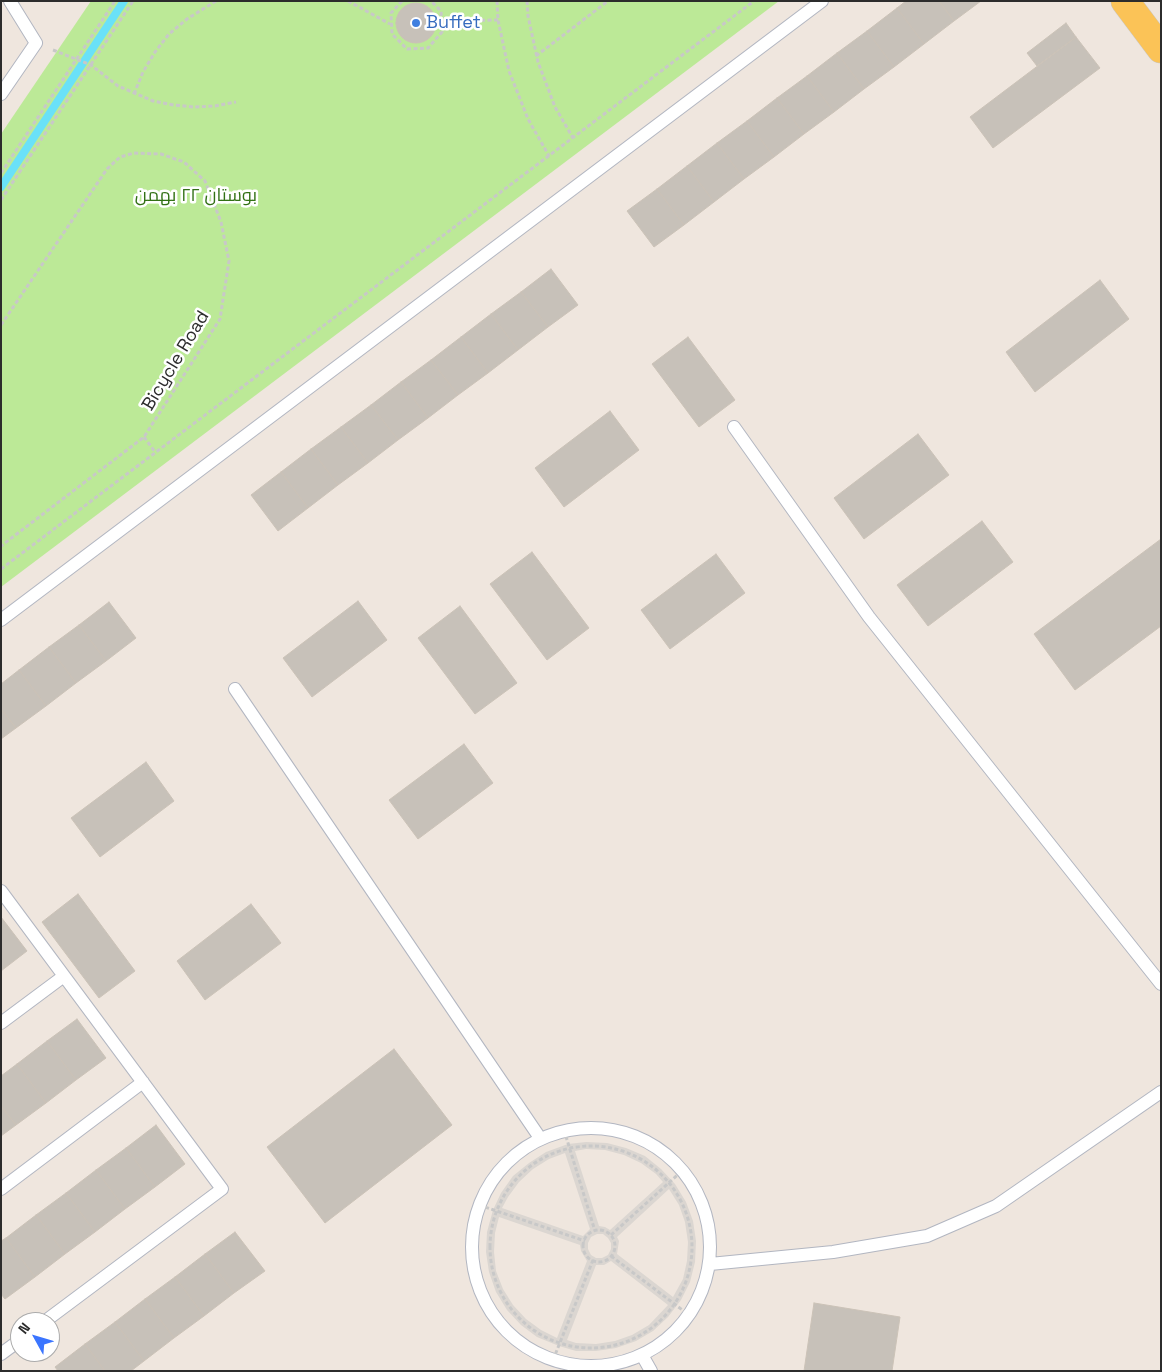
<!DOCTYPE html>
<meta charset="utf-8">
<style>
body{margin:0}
#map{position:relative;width:1162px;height:1372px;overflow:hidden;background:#efe6de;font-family:"Space Grotesk",sans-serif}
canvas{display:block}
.frame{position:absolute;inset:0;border:2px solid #2c2c2c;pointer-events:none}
.north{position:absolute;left:10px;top:1312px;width:50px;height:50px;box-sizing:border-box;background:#fff;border:1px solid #ababab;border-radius:50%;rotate:309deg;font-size:14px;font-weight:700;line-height:20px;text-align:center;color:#2c2c2c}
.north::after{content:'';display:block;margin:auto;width:18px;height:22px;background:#3b75ff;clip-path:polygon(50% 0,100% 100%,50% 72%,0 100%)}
</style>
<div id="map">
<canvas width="1162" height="1372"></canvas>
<div class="frame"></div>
<div class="north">N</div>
</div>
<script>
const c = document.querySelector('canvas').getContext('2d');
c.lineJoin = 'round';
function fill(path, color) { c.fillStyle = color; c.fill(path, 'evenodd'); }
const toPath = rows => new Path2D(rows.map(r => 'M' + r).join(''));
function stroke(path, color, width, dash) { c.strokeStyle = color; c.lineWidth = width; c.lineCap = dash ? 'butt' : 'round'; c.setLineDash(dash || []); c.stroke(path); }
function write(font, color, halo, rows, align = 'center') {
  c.font = font + ' "Space Grotesk",Cairo,sans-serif'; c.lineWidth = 5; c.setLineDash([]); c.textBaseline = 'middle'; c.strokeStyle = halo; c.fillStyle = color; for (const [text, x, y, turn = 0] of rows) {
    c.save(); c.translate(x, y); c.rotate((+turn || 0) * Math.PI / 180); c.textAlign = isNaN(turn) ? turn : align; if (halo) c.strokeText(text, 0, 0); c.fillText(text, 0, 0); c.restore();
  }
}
fill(toPath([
 [91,1,779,1,1,587,1,134]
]), '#bce997');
fill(toPath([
 [586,1142,607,1143,626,1148,645,1156,661,1169,675,1184,686,1202,693,1221,696,1241,695,1262,690,1282,681,1300,668,1317,653,1331,636,1341,616,1348,596,1351,576,1351,559,1346,537,1337,521,1325,507,1310,496,1292,489,1272,486,1252,487,1232,493,1210,501,1193,513,1176,529,1163,546,1152,568,1144],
 [586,1149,605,1150,624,1155,641,1163,656,1174,663,1182,610,1230,605,1227,599,1226,575,1151],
 [565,1153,590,1229,583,1236,502,1208,508,1197,519,1182,533,1169,549,1159],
 [669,1189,679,1205,685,1222,688,1242,687,1261,683,1279,673,1297,617,1254,619,1241,617,1237],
 [499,1217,580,1245,581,1251,587,1261,557,1338,541,1330,526,1319,513,1305,503,1289,496,1271,494,1252,495,1233],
 [597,1234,603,1234,608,1238,611,1243,611,1249,608,1255,602,1258,596,1258,591,1255,588,1249,588,1243,591,1237],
 [611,1261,668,1305,649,1325,632,1335,615,1341,596,1344,576,1343,567,1340,596,1265,604,1265]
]), '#dbd6d1');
stroke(toPath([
 [1,187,124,1]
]), '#6ae1f8', 8);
const building = toPath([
 [906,1,939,1,954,21,924,44,897,8,906,1],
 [939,1,981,1,954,21,939,1],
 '396 23a20 20 0 1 1 40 0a20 20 0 1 1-40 0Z',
 [897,8,924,44,894,67,867,31,897,8],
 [1066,23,1076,37,1037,66,1027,53,1066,23],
 [867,31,894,67,864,89,837,53,867,31],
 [1076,37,1100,68,993,148,970,117,1076,37],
 [837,53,864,89,834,112,807,76,837,53],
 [807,76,834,112,804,134,777,98,807,76],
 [777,98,804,134,774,157,747,121,777,98],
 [747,121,774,157,744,179,717,143,747,121],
 [717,143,744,179,714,202,687,166,717,143],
 [687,166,714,202,684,225,657,189,687,166],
 [657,189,684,225,654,247,627,211,657,189],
 [551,269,578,305,548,327,521,292,551,269],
 [1100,280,1129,319,1035,392,1006,352,1100,280],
 [521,292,548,327,518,350,491,314,521,292],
 [491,314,518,350,488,373,461,337,491,314],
 [461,337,488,373,458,395,431,360,461,337],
 [688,337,735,400,699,427,652,364,688,337],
 [431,360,458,395,428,418,401,382,431,360],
 [401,382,428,418,398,440,371,405,401,382],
 [371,405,398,440,368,463,341,427,371,405],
 [610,411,639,450,564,507,535,468,610,411],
 [341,427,368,463,338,485,311,449,341,427],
 [918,434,949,475,864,539,834,498,918,434],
 [311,449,338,485,308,508,281,472,311,449],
 [281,472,308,508,278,531,251,495,281,472],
 [982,521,1013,562,928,626,897,585,982,521],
 [1161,539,1161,626,1075,690,1034,634,1161,539],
 [532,552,589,628,547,660,490,584,532,552],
 [716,554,745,593,670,649,641,610,716,554],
 [358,601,387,640,312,697,283,658,358,601],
 [109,602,136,638,106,661,79,625,109,602],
 [460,606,517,683,475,714,418,638,460,606],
 [79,625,106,661,76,683,49,647,79,625],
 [49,647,76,683,46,706,19,670,49,647],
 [19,670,46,706,16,728,1,709,1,684,19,670],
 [1,709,16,728,1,739,1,709],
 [464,744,493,783,418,839,389,800,464,744],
 [146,762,174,801,100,857,71,818,146,762],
 [78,894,135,971,99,998,42,922,78,894],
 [251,904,281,943,205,1000,177,961,251,904],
 [1,917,27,951,1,971,1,917],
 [77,1019,106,1058,76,1080,47,1041,77,1019],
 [47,1041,76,1080,46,1103,17,1064,47,1041],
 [394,1049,452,1125,325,1223,267,1147,394,1049],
 [17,1064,46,1103,16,1125,1,1106,1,1076,17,1064],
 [1,1106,16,1125,1,1136,1,1106],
 [156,1125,185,1164,155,1187,126,1148,156,1125],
 [126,1148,155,1187,125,1209,96,1170,126,1148],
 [96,1170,125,1209,95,1232,66,1193,96,1170],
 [66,1193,95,1232,65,1254,36,1215,66,1193],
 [36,1215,65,1254,35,1277,6,1238,36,1215],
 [235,1232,265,1271,234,1293,205,1254,235,1232],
 [6,1238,35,1277,5,1299,1,1294,1,1241,6,1238],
 [205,1254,234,1293,204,1316,175,1277,205,1254],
 [175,1277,204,1316,174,1338,145,1299,175,1277],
 [145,1299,174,1338,144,1361,115,1322,145,1299],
 [814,1303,900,1317,892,1371,804,1371,814,1303],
 [115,1322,144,1361,131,1371,105,1371,85,1344,115,1322],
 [85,1344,105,1371,58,1371,55,1367,85,1344]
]);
fill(building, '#c7c1b9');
stroke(building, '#cbc2b7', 1);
const lane = toPath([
 [1,94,36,43,10,1],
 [734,427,869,617,1161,984],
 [1,620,822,1],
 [235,689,540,1138],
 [1,891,222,1189,44,1322],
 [1,1023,64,976],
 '472 1247a119 119 0 1 1 238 0a119 119 0 1 1-238 0Z',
 [1,1189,143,1082],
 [710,1264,833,1252,927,1236,996,1206,1161,1092],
 [1,1354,20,1340],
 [642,1355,651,1371]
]);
const primary = toPath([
 [1125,1,1161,49]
]);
stroke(lane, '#b2b6c1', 14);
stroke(primary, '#c8c8c8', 29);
stroke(toPath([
 [348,1,390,24],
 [402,1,391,13,392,34,407,49,428,48,442,32,441,11,431,1],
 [497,1,498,20,509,71,528,119,549,156],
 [527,1,528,16,538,62,555,107,573,138],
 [442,21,498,20],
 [53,50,91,65,118,86,153,101,174,105,194,107,215,106,236,102],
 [536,56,608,1],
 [134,94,143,72,155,52,169,34,187,19,216,1],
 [1,173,115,1],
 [1,200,133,1],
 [1,325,107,169,120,157,134,153,161,154,184,162,205,181,221,222,229,261,220,319,144,437,1,546],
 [144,437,155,452],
 [1,569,754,1],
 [564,1130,595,1231],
 '490 1247a101 101 0 1 1 202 0a101 101 0 1 1-202 0Z',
 [479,1205,585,1241],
 '583 1246a16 16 0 1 1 32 0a16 16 0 1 1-32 0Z',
 [611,1235,683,1170],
 [611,1256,689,1315],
 [553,1360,593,1260]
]), '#c8c8c8', 3, [4, 2.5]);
stroke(lane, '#fff', 12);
stroke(primary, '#fbc357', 28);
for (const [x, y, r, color] of [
 [416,23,5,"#3f7fe0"]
]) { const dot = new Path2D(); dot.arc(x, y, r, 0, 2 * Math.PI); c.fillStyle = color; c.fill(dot); stroke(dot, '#fff', 2); }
write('18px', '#366cbe', '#fff', [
 ["Buffet",426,23]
], 'left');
write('18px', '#327115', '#fff', [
 ["بوستان ۲۲ بهمن",196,196]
]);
write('18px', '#2c2c2c', '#fff', [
 ["Bicycle Road",176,361,-59]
]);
</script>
